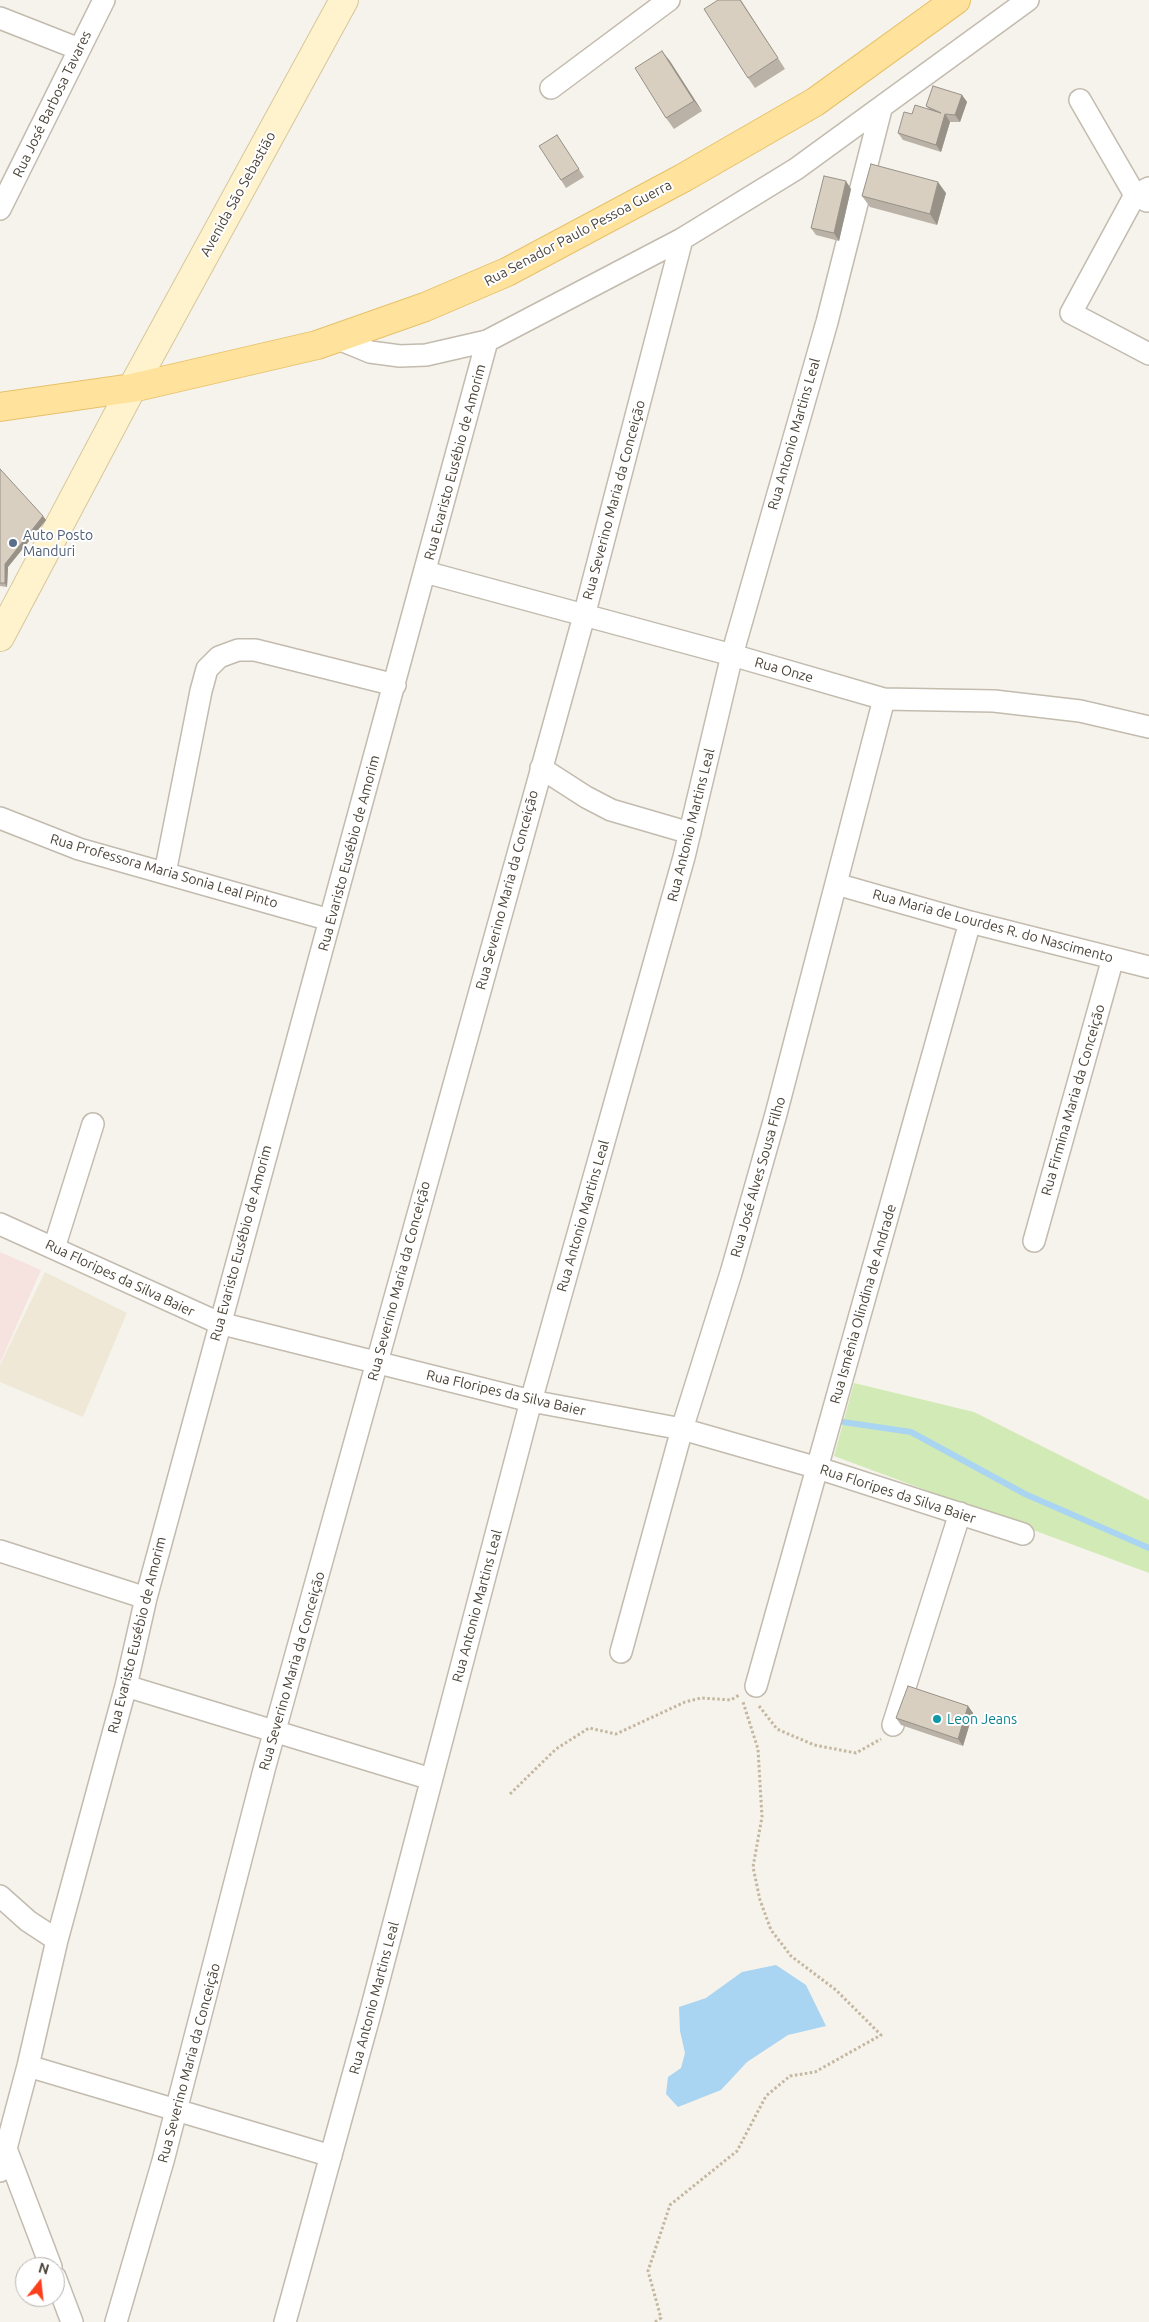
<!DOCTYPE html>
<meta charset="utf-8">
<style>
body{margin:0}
#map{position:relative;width:1149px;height:2322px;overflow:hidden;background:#f6f3ec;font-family:Ubuntu,sans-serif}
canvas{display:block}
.north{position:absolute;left:15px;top:2257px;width:50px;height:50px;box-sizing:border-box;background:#fff;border:1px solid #b7b4b0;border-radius:50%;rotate:16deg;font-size:14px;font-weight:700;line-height:20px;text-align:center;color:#4b4439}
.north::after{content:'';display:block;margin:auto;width:18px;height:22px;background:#fc3f1d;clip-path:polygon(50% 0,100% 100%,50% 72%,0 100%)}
</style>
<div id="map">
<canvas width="1149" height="2322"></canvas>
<div class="north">N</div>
</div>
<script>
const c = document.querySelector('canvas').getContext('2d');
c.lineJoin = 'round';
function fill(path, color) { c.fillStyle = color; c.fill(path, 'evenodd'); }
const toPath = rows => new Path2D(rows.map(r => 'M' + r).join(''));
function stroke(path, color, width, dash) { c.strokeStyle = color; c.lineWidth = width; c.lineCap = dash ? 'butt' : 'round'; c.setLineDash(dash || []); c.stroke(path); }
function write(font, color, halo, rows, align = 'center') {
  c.font = font + ' Ubuntu,sans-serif'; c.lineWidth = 4; c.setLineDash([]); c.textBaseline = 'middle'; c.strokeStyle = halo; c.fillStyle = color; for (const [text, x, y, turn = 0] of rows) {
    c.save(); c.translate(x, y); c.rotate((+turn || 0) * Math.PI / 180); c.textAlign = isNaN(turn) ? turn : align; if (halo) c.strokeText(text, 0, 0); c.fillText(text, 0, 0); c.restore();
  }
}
fill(toPath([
 [45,1272,127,1313,83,1417,0,1382,0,1365]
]), '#efe8d6');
fill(toPath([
 [0,1252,41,1270,0,1363]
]), '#f6e3e0');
fill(toPath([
 [854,1383,974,1412,1149,1500,1149,1573,834,1456]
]), '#d2eab5');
fill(toPath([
 [776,1965,806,1985,826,2026,788,2035,747,2062,721,2090,678,2107,666,2094,668,2077,681,2068,685,2053,680,2031,679,2007,706,1998,742,1972]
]), '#a9d4f2');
stroke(toPath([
 [843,1422,911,1432,1025,1494,1149,1548]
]), '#a9d4f2', 6);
const minor = toPath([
 [0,18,79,49],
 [551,88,669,0],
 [1080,100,1135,195,1147,201],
 [1149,188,1135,195,1071,313,1149,354],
 [0,209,104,0],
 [336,338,370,352,400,356,426,355,487,341,682,239,796,169,1028,0],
 [425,572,732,655,884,699,994,701,1080,711,1149,727],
 [541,768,586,797,611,810,690,833],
 [0,818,79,849,330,920],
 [165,873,201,691,207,669,219,657,238,650,255,650,395,685],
 [836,884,970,922,1149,967],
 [0,1224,219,1323,531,1401,682,1429,818,1468,1023,1534],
 [1034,1241,1113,958],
 [54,1248,93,1124],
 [0,1551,146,1598],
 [621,1652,682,1429,731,1273,776,1114,884,699],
 [126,1686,431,1779],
 [756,1686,970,922],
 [893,1725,960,1513],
 [0,1896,28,1921,57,1940],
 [28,2066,331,2156],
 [5,2146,51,2267],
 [0,2171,28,2066,57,1940,126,1686,146,1598,487,341],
 [55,2277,72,2322],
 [116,2322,163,2161,265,1766,584,616,682,239],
 [285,2322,371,2010,531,1401,684,857,732,655,827,322,881,109]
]);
const secondary = toPath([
 [0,637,132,388,344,0]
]);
const primary = toPath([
 [0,407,132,388,317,345,425,307,507,272,683,178,815,102,956,0]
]);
stroke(minor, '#c2bbae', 24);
stroke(secondary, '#d6c79b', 30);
stroke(primary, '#e6c16a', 30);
stroke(toPath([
 [759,1706,777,1729,814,1745,856,1753,881,1739],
 [510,1794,556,1749,589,1728,616,1734,685,1702,701,1698,731,1700,739,1695],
 [655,2322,661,2318,648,2271,670,2205,737,2151,766,2096,790,2076,815,2072,881,2035,836,1990,791,1956,771,1930,760,1900,753,1867,762,1817,758,1749,743,1702]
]), '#c4b79f', 3, [2.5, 2.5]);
stroke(minor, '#fff', 21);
stroke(secondary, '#fff3cd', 28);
stroke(primary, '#ffe39c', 28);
fill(toPath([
 [718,0,741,0,785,69,755,88,748,78],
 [662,51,702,111,674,129,666,118],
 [962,95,967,102,960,122,950,122,941,152,903,140,898,133,912,114,929,109,926,106],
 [557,135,584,177,566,188,561,180],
 [851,189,839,241,816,235,811,228],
 [946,193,937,225,870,207,862,196],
 [0,469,46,520,8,567,7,587,0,586],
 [968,1706,973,1713,963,1746,901,1725,896,1718]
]), '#bab2a6');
fill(toPath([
 [662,51,670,61,702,111,694,101],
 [962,95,967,102,960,122,955,115],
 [945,114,950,122,941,152,936,145],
 [846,181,851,189,839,241,834,233],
 [938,182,946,193,937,225,930,214],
 [43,516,46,520,8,567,7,587,5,583,5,564],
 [968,1706,973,1713,963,1746,958,1739]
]), '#979187');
const building = toPath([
 [718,0,740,0,778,58,748,78,704,9,718,0],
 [662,51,694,101,666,118,635,68,662,51],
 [933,86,962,95,955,115,945,114,936,145,898,133,904,112,912,114,915,105,941,113,926,106,933,86],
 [557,135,579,169,561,180,539,146,557,135],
 [871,164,938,182,930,214,862,196,871,164],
 [824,176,846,181,834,233,811,228,824,176],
 [0,469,43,516,5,564,5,583,0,583,0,469],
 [908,1686,968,1706,958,1739,896,1718,908,1686]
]);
fill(building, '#d8cfc1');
stroke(building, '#979187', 1);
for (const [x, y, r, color] of [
 [13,543,5,"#5c6f8a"],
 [937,1719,5,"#0f9aa8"]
]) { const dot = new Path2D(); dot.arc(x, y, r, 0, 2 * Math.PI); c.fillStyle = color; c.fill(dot); stroke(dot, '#fff', 2); }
write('14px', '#4b4439', '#fff', [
 ["Rua José Barbosa Tavares",52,104,-64],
 ["Avenida São Sebastião",238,194,-61],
 ["Rua Senador Paulo Pessoa Guerra",578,233,-28],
 ["Rua Antonio Martins Leal",794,434,-74],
 ["Rua Evaristo Eusébio de Amorim",455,462,-75],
 ["Rua Severino Maria da Conceição",614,500,-75],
 ["Rua Onze",784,670,16],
 ["Rua Antonio Martins Leal",691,825,-76],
 ["Rua Evaristo Eusébio de Amorim",349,853,-75],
 ["Rua Professora Maria Sonia Leal Pinto",164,871,16],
 ["Rua Severino Maria da Conceição",507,890,-75],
 ["Rua Maria de Lourdes R. do Nascimento",993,926,15],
 ["Rua Firmina Maria da Conceição",1073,1100,-74],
 ["Rua José Alves Sousa Filho",758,1177,-74],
 ["Rua Antonio Martins Leal",583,1216,-74],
 ["Rua Evaristo Eusébio de Amorim",241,1243,-75],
 ["Rua Floripes da Silva Baier",120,1278,25],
 ["Rua Severino Maria da Conceição",399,1281,-75],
 ["Rua Ismênia Olindina de Andrade",863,1304,-74],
 ["Rua Floripes da Silva Baier",506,1393,13],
 ["Rua Floripes da Silva Baier",898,1494,18],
 ["Rua Antonio Martins Leal",477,1606,-75],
 ["Rua Evaristo Eusébio de Amorim",137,1635,-76],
 ["Rua Severino Maria da Conceição",292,1671,-74],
 ["Rua Antonio Martins Leal",374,1998,-75],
 ["Rua Severino Maria da Conceição",189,2063,-75]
]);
write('14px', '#4e5e75', '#fff', [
 ["Auto Posto",23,535],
 ["Manduri",23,551]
], 'left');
write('14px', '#0d838f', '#fff', [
 ["Leon Jeans",947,1719]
], 'left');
</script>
